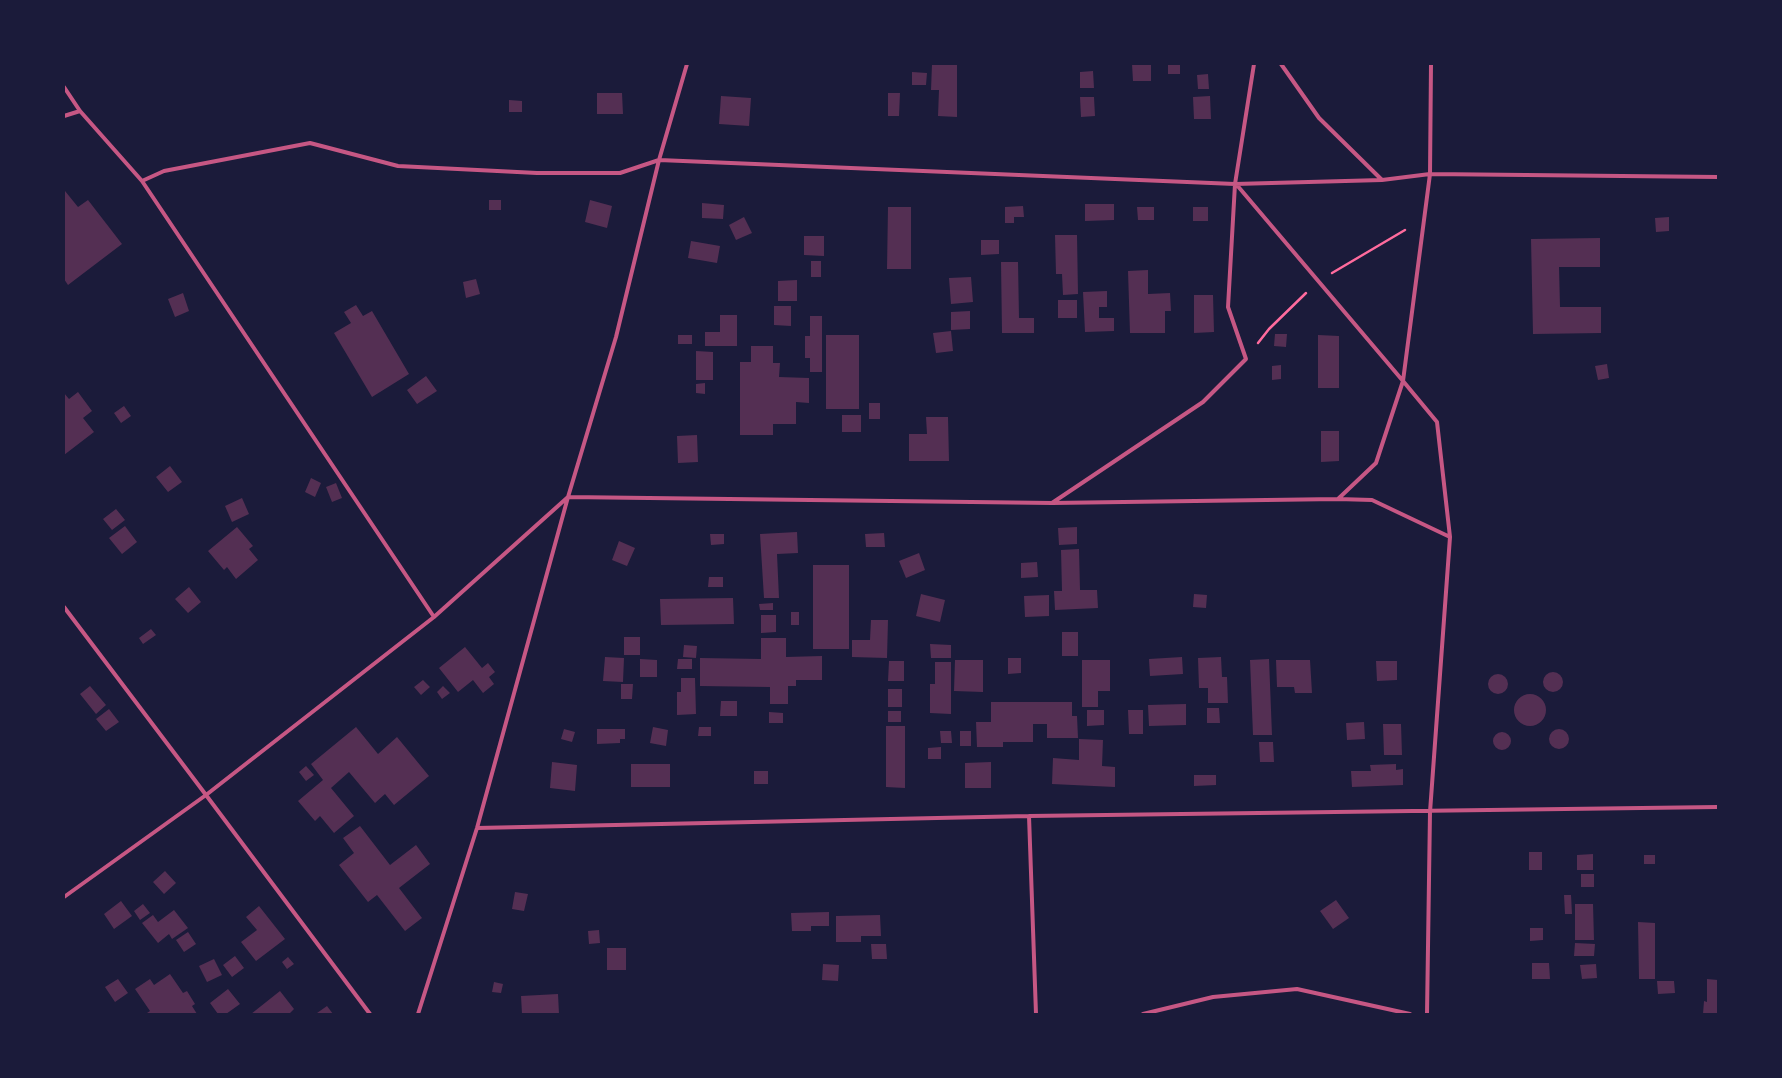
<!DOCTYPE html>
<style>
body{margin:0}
#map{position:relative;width:1782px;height:1078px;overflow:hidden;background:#1b1b3a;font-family:"Fira Sans Condensed",sans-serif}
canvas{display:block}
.frame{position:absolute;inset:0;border:65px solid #1b1b3a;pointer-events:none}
</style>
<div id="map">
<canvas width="1782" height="1078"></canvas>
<div class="frame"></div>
</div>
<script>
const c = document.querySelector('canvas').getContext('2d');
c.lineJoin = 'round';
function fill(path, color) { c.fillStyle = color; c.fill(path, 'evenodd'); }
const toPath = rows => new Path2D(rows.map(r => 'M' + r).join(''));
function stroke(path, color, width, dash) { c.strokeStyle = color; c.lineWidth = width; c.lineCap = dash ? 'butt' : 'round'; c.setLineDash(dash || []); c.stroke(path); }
fill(toPath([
 [932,64,957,64,957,117,938,116,939,90,931,90],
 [1132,64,1151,64,1151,81,1133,81],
 [1168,64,1180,64,1180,74,1168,74],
 [1093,71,1094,88,1080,88,1080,72],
 [912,72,927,73,926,85,912,85],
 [1208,74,1209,89,1198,89,1197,75],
 [597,93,622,93,623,114,597,114],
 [888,93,900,93,899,116,888,116],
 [721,96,751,98,749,126,719,124],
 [1210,96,1211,119,1194,119,1193,97],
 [1080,97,1094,97,1095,116,1081,117],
 [509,100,522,101,522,112,509,112],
 [65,191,78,207,88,200,122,244,68,285,64,279],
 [489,200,501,200,501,210,489,210],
 [590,200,612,206,607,228,585,222],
 [702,203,724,205,723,219,702,218],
 [1085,204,1114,204,1114,220,1085,221],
 [1023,206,1024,217,1014,217,1014,223,1005,223,1005,207],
 [888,207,911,207,911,269,887,269],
 [1137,207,1154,207,1154,220,1138,220],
 [1193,207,1208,207,1208,221,1193,221],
 [744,217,752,233,736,240,729,225],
 [1669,217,1669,231,1656,232,1655,218],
 [1055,235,1077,235,1078,294,1063,295,1062,274,1056,274],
 [804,236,824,236,824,256,804,255],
 [1600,238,1600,267,1559,267,1560,307,1601,307,1601,333,1533,334,1531,239],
 [981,240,999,240,999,254,981,255],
 [691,241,720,246,717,263,688,258],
 [811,261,821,261,821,277,811,277],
 [1001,262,1018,262,1019,318,1034,318,1034,333,1002,333],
 [1148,270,1148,294,1170,293,1171,311,1165,311,1165,333,1130,333,1128,271],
 [971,277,973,302,951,304,949,278],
 [476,279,480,294,466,298,463,282],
 [797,280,797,301,778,301,778,281],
 [1107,291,1107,307,1099,307,1099,318,1114,318,1114,331,1085,332,1083,292],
 [183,293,189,311,175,317,168,299],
 [1194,295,1213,295,1214,332,1194,333],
 [1058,300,1077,300,1077,318,1058,318],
 [356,305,363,316,372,311,409,374,372,397,334,333,351,323,344,312],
 [774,306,791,306,791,326,774,325],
 [970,311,970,329,951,330,951,312],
 [720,315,737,315,737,346,705,346,705,332,720,332],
 [810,316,822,316,822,372,810,372,810,358,805,358,805,336,810,336],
 [951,331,953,351,936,353,933,333],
 [1275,334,1287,334,1286,347,1274,346],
 [678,335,692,335,692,344,678,344],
 [826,335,859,335,859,409,826,409],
 [1318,335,1339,336,1339,388,1318,388],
 [751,346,773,346,773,363,780,363,779,377,809,378,809,403,796,402,796,424,773,424,773,435,740,435,740,362,751,362],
 [696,351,713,352,713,380,696,380],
 [1607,364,1609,378,1598,380,1595,366],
 [1281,365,1281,379,1272,380,1272,366],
 [426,376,437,391,417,404,407,390],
 [705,383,705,394,696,393,696,384],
 [78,392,92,411,83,418,94,432,64,455,64,393,69,399],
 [869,403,880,403,880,419,869,419],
 [124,406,131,416,121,423,114,413],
 [842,415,861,415,861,432,842,432],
 [926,417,948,417,949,461,909,461,909,434,927,434],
 [1321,431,1339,431,1339,461,1321,462],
 [697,435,698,462,678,463,677,436],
 [170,466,182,482,168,492,156,477],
 [311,478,321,483,315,497,305,492],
 [336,483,342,498,332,502,326,487],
 [242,498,249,514,232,522,225,506],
 [116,509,125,520,112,530,103,519],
 [125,526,137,542,122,554,109,538],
 [237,527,253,546,249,549,258,560,236,579,227,567,224,570,208,551],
 [1077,527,1077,544,1059,545,1058,528],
 [797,532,798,553,777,554,779,598,764,598,760,534],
 [884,533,885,547,866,547,865,534],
 [710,534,724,534,724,544,711,545],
 [619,541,635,548,627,566,612,560],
 [1079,549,1080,590,1097,590,1098,608,1055,610,1054,591,1062,591,1061,550],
 [919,553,925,570,906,578,899,561],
 [1037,562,1038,577,1021,578,1021,563],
 [813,565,849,565,849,649,813,649],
 [709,577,723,577,723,587,708,587],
 [189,587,201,602,188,613,175,599],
 [921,594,945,600,940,622,916,616],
 [1194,594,1207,595,1206,608,1193,607],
 [1049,595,1049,616,1025,617,1024,596],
 [733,598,734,624,661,625,660,599],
 [773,603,773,610,760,610,759,604],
 [791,612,799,612,799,625,791,625],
 [761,615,776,615,776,632,761,633],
 [871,620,888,620,887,658,852,657,852,640,870,640],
 [151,629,156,635,143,644,139,638],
 [1062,632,1078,632,1078,656,1062,656],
 [624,637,640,637,640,655,624,655],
 [761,638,786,638,786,657,822,656,822,680,796,680,796,686,788,686,788,704,770,704,770,687,700,686,700,658,761,659],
 [930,644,951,645,951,658,931,658],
 [684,645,697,646,696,658,683,657],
 [465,647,482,668,488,663,495,672,489,677,494,684,483,693,473,680,458,692,439,668],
 [605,657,624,658,623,682,603,681],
 [1182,657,1183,674,1150,676,1149,659],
 [1221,657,1222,677,1227,677,1228,703,1208,703,1208,688,1199,688,1198,658],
 [1008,658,1021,658,1021,673,1008,674],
 [640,659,657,660,657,677,640,677],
 [678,659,692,659,692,669,677,669],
 [1269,659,1272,735,1253,735,1250,660],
 [955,660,983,660,983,692,954,691],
 [1082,660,1110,660,1110,691,1098,691,1098,707,1082,707],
 [1276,660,1310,660,1312,693,1295,693,1294,687,1277,687],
 [889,661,904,661,904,681,888,681],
 [1376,661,1397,661,1397,680,1377,681],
 [935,662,951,662,951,714,930,713,930,684,935,684],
 '1543 682a10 10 0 1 1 20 0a10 10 0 1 1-20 0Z',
 '1488 684a10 10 0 1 1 20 0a10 10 0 1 1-20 0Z',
 [681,678,695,678,696,714,677,715,677,692,681,692],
 [423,680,430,687,421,695,414,687],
 [621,684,633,684,632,699,621,699],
 [90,686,106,705,96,714,80,694],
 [443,686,450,693,442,699,437,692],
 [888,689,902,689,902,707,888,707],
 '1514 710a16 16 0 1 1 32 0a16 16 0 1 1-32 0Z',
 [721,701,737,701,737,716,720,716],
 [991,702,1072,702,1072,716,1077,716,1078,738,1047,738,1047,724,1033,724,1033,742,1003,742,1003,747,977,747,976,722,991,722],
 [1186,704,1186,725,1149,726,1148,705],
 [1207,708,1219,708,1220,723,1207,723],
 [109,709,119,722,106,731,96,719],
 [1087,710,1104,710,1104,725,1087,726],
 [1128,710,1143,710,1143,734,1129,734],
 [888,711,901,711,901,722,888,722],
 [769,712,783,713,783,723,769,723],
 [1364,722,1365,739,1347,740,1346,723],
 [1383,724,1401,724,1402,755,1384,755],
 [886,726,905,726,905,788,886,787],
 [356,727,378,754,397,737,429,776,394,805,385,794,375,803,349,772,331,788,354,816,334,833,320,816,315,821,298,801,323,780,311,764],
 [653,727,668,730,666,746,650,743],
 [699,727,711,727,711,736,698,736],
 '1549 739a10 10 0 1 1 20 0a10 10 0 1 1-20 0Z',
 [564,729,575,732,572,742,561,739],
 [597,729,625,729,625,739,620,739,620,743,597,744],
 [940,731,951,731,952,743,941,743],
 [960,731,971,731,971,746,960,746],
 '1493 741a9 9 0 1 1 18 0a9 9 0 1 1-18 0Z',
 [1079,739,1103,740,1102,766,1115,767,1115,787,1052,784,1053,758,1079,760],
 [1259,742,1273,742,1274,762,1260,762],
 [941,747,941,759,928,759,928,748],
 [552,762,577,765,575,791,550,788],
 [991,762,991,788,965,788,965,763],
 [631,764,670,764,670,787,631,787],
 [1396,764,1396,770,1403,769,1403,785,1352,787,1351,771,1371,771,1370,765],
 [306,766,314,775,306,781,299,772],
 [754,771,768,771,768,784,754,784],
 [1194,775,1216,775,1216,785,1194,786],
 [360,826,390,865,416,845,430,864,399,888,422,918,405,931,377,895,368,902,339,865,354,853,343,838],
 [1529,852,1542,852,1542,870,1529,870],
 [1593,854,1593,870,1577,870,1577,855],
 [1644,855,1655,855,1655,864,1644,864],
 [165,871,176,883,164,894,153,882],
 [1581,874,1594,874,1594,887,1581,887],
 [515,892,528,894,524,911,512,909],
 [1564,895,1571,895,1572,914,1565,914],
 [1336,900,1349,918,1333,929,1320,911],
 [121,901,132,916,114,929,104,914],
 [143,904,150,913,140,920,134,911],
 [1575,904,1593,904,1594,940,1575,940],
 [259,906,285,939,256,961,241,942,257,930,246,917],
 [174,910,188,928,172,939,169,934,158,943,142,923,153,915,158,922],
 [829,912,829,926,811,926,811,931,792,931,791,913],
 [880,915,881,936,861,936,861,942,836,942,836,916],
 [1638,922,1655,923,1655,979,1639,979],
 [1530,928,1543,928,1543,940,1530,941],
 [599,930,600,943,589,944,588,931],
 [188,932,196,944,184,952,176,940],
 [1575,943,1595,944,1594,956,1574,956],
 [871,944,886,944,887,959,872,959],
 [607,948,626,948,626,970,607,970],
 [235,956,244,968,232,977,223,965],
 [288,957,294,964,287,969,282,962],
 [214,959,222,975,207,982,199,966],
 [1532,963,1549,963,1550,979,1532,979],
 [823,964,839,965,838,981,822,980],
 [1596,964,1597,978,1582,979,1580,965],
 [170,974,183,993,187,991,195,1004,192,1006,197,1014,147,1013,150,1011,135,989,150,979,154,985],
 [118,979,128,993,115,1002,105,987],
 [1707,979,1718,980,1718,1014,1703,1014,1704,1001,1707,1002],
 [1657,981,1674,981,1675,993,1658,994],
 [494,982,503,984,501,993,492,992],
 [228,989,240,1004,226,1014,218,1014,210,1003],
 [280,991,294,1009,289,1014,251,1014],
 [558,994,559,1014,522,1014,521,996],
 [327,1006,333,1014,318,1014,317,1013]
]), '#542f53');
stroke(toPath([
 [1332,273,1405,230],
 [1258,343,1269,329,1306,293]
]), '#ff6b9d', 2.5);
stroke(toPath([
 [1281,64,1319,118,1382,180],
 [64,87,80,111,142,181,434,617],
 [64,116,80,111],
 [142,181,164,171,310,143,398,166,537,173,620,173,659,160,1235,184,1382,180,1430,174,1718,177],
 [1236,184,1403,381,1376,463,1338,499],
 [1052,503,1338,499,1372,500,1450,537],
 [64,607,206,795,434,617,568,497,1052,503,1203,402,1246,359,1228,307,1235,184,1254,64],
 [1029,816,1036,1014],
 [477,828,1029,816,1718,807],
 [64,897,206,795,370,1014],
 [418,1014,477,828,568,497,616,337,659,160,687,64],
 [1143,1014,1213,997,1297,989,1410,1014],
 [1427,1014,1430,812,1450,537,1437,422,1403,381,1430,174,1431,64]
]), '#c65784', 4);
</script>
